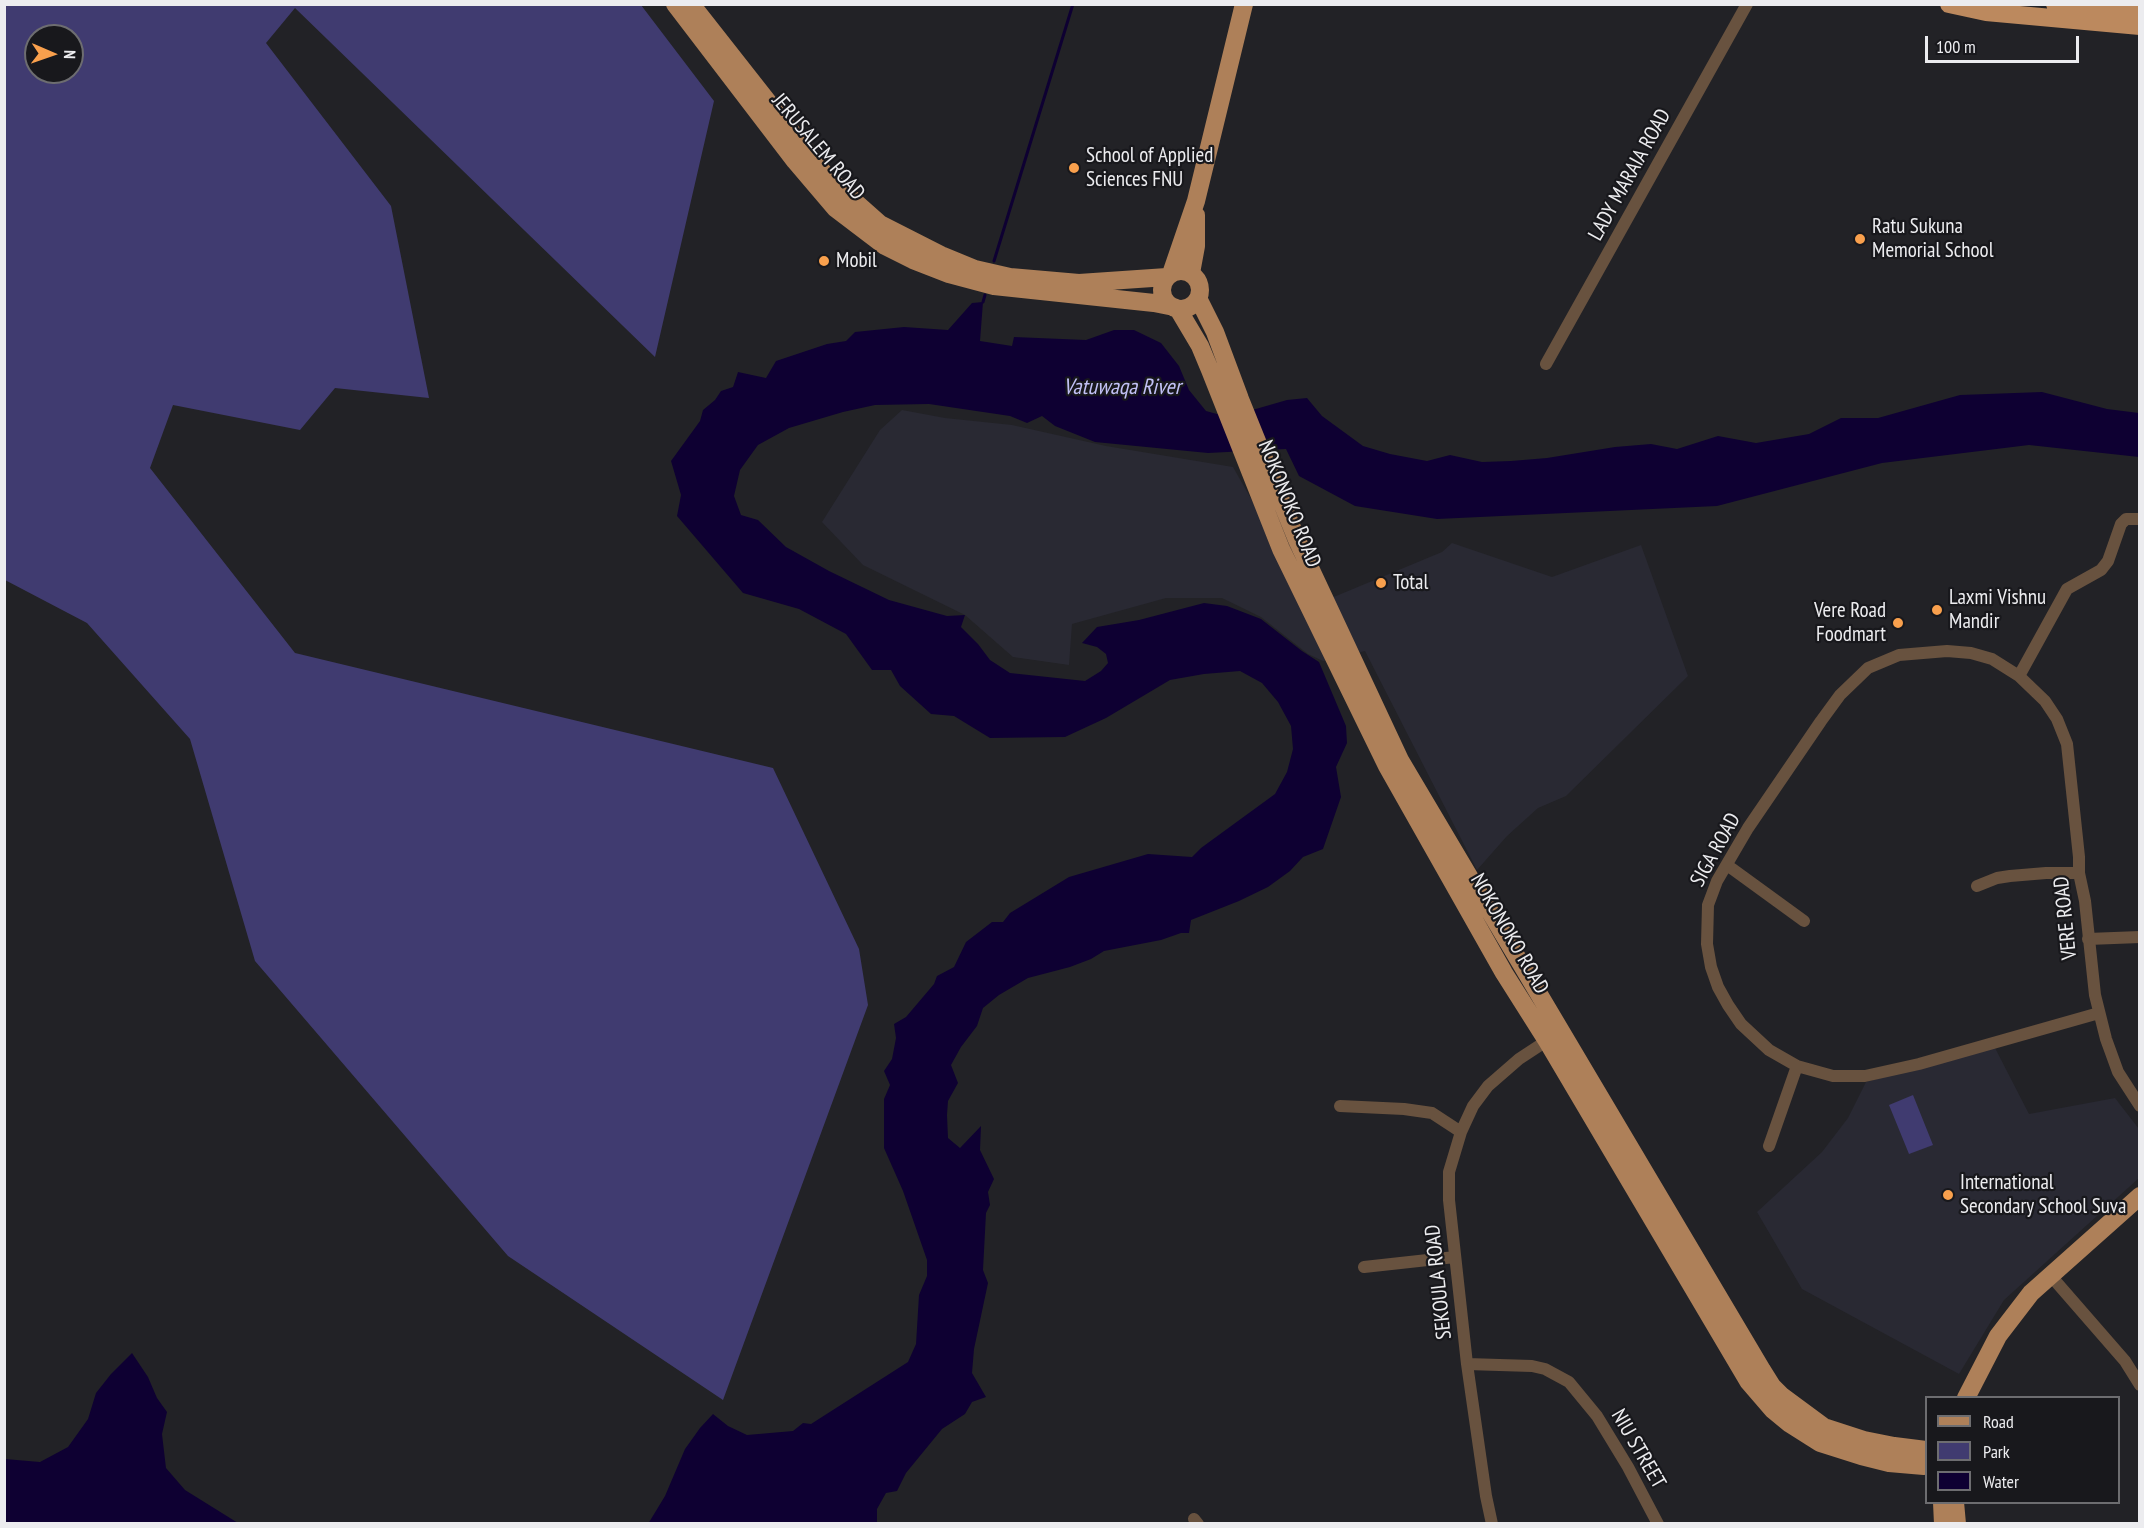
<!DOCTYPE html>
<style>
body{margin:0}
#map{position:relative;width:2144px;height:1528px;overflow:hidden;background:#222226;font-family:"PT Sans Narrow",sans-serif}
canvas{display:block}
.frame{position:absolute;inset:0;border:6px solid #ececef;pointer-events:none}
.legend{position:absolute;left:1925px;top:1396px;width:195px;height:108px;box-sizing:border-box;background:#18181c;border:2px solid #6d6d70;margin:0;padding:8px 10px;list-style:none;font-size:18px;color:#ececef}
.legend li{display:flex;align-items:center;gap:12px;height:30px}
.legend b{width:30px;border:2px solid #6d6d70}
.north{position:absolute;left:24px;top:24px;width:60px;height:60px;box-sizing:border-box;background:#18181c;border:2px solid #6d6d70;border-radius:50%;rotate:92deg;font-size:16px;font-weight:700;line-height:24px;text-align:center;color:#ececef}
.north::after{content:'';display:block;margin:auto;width:21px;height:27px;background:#f9a04d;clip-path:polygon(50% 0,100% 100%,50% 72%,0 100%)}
.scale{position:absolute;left:1925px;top:36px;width:154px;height:27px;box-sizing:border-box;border:3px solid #ececef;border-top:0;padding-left:8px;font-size:18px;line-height:21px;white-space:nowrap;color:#ececef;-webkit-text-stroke:4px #18181c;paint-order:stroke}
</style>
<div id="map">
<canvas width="2144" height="1528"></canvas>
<div class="frame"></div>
<ul class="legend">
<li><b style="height:8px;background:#ae8059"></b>Road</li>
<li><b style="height:16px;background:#403b70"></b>Park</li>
<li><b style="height:16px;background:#0e0032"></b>Water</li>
</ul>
<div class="north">N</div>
<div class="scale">100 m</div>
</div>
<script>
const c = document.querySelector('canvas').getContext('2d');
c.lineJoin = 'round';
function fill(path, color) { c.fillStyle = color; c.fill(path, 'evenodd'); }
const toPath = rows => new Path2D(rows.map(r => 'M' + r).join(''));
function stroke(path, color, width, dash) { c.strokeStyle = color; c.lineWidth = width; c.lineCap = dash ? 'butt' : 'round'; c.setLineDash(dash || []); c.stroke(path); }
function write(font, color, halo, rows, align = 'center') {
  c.font = font + ' "PT Sans Narrow",sans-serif'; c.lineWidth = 4.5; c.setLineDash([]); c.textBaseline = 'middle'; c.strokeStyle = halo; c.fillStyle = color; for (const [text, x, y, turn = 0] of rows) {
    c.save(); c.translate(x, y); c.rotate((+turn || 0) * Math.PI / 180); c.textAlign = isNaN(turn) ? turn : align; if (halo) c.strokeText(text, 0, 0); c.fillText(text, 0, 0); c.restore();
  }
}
fill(toPath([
 [902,410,945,418,1012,425,1106,446,1233,467,1312,606,1442,552,1452,543,1552,577,1641,545,1688,676,1566,796,1538,808,1507,836,1477,870,1365,651,1323,661,1308,654,1261,617,1222,598,1166,598,1072,624,1069,665,1013,657,965,615,863,565,822,522,880,430],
 [1994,1046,2029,1114,2115,1098,2139,1129,2139,1178,2004,1300,1959,1374,1802,1289,1757,1212,1822,1152,1848,1118,1866,1082]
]), '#292933');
fill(toPath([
 [4,5,641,5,714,101,655,357,295,8,266,43,391,206,429,398,335,388,300,430,173,405,150,468,295,653,773,768,859,949,868,1005,723,1400,508,1256,255,961,190,739,87,623,5,580],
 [36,36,72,36,72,72,36,72],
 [1913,1095,1933,1145,1909,1154,1889,1105]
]), '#403b70');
fill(toPath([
 [983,302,980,341,1012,346,1014,337,1086,340,1114,330,1134,330,1161,343,1179,366,1189,390,1206,411,1228,417,1287,400,1307,398,1322,416,1363,446,1390,454,1427,461,1450,455,1482,462,1511,461,1547,458,1615,447,1651,444,1677,449,1718,436,1756,443,1809,434,1841,418,1878,418,1960,395,2042,392,2107,409,2139,413,2139,457,2029,445,1882,463,1717,506,1437,519,1355,506,1299,476,1286,449,1208,453,1095,442,1055,426,1042,416,1027,423,1010,416,929,404,875,405,843,412,789,428,758,445,740,470,734,496,741,515,758,520,786,547,829,571,889,600,947,616,965,615,961,627,978,644,990,660,1010,673,1085,681,1101,671,1108,663,1106,654,1097,647,1082,643,1097,627,1139,620,1204,603,1227,606,1261,619,1302,651,1319,662,1346,726,1347,743,1336,767,1341,797,1323,849,1303,857,1290,871,1268,887,1239,901,1191,920,1189,933,1181,933,1161,940,1104,951,1091,959,1070,967,1028,978,999,995,983,1008,977,1026,961,1047,951,1065,958,1083,948,1101,947,1115,948,1138,960,1148,981,1126,980,1150,994,1179,988,1192,990,1205,986,1213,983,1270,988,1283,974,1349,972,1373,986,1397,972,1402,965,1414,942,1429,906,1473,897,1491,886,1493,877,1509,877,1523,648,1524,665,1496,685,1449,700,1428,713,1414,728,1426,747,1435,793,1431,803,1423,811,1424,908,1362,916,1344,919,1295,927,1276,927,1260,903,1191,884,1148,884,1099,890,1085,884,1071,892,1059,896,1038,894,1024,906,1017,934,984,937,976,954,967,966,942,992,922,1003,922,1010,913,1069,877,1148,854,1192,857,1201,848,1275,794,1287,772,1293,749,1291,726,1278,702,1262,683,1240,671,1204,674,1170,680,1106,718,1065,737,990,738,954,716,931,714,900,686,891,670,872,670,846,634,799,609,743,593,677,516,681,495,671,461,700,421,703,410,715,400,721,391,733,387,738,372,766,378,776,361,827,344,846,341,855,332,904,327,948,330,972,303],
 [132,1353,148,1377,157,1398,167,1412,162,1434,166,1468,185,1490,238,1523,5,1523,5,1459,40,1462,68,1447,88,1419,96,1393,111,1374]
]), '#0e0032');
stroke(toPath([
 [994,261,1073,4],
 [983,302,985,295]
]), '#0e0032', 3);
stroke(toPath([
 [1546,364,1747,4],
 [2019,676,2067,589,2101,570,2108,561,2121,524,2126,519,2140,519],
 [1727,865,1804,921],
 [1977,886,1997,878,2010,876,2046,873,2079,873],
 [2088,939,2140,937],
 [2099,1013,1919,1064,1865,1076,1833,1076,1797,1066,1769,1050,1741,1024,1728,1005,1718,987,1711,967,1707,944,1708,905,1717,881,1748,828,1821,721,1840,695,1868,668,1899,655,1947,651,1971,653,1992,659,2019,676,2045,701,2057,719,2067,744,2079,857,2079,873,2085,901,2095,995,2106,1039,2118,1072,2140,1106],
 [1340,1106,1404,1109,1432,1113,1461,1132],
 [1769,1146,1797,1066],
 [1364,1267,1455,1257],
 [2051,1276,2125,1361,2140,1385],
 [1467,1364,1532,1366,1545,1369,1569,1382,1597,1416,1628,1467,1658,1524],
 [1194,1519,1198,1524],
 [1492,1524,1486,1496,1467,1364,1449,1200,1449,1172,1461,1132,1473,1106,1488,1086,1519,1059,1551,1038]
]), '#68523f', 12);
stroke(toPath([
 [675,4,795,161,835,208,885,246,913,260,949,274,994,286,1154,303,1174,307],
 [691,4,827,177,880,224,941,255,975,269,1010,277,1079,283,1167,277],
 '1162 290a19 19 0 1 1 38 0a19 19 0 1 1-38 0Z',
 [1191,273,1196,246,1196,215],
 [1171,274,1196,201,1244,4],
 [1198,298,1215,332,1240,399,1297,540,1400,760,1762,1370,1772,1386,1782,1396,1824,1427,1864,1440,1894,1446,1926,1450],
 [1178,309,1200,346,1210,370,1281,549,1387,766,1504,973,1547,1041,1748,1381,1773,1410,1790,1424,1820,1443,1861,1456,1889,1463,1924,1466],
 [1966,1398,1998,1336,2031,1293,2140,1196],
 [1942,1502,1943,1524],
 [1955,1502,1957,1524]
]), '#ae8059', 18);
stroke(toPath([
 [1949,4,1986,12,2140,26],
 [2055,4,2140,13]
]), '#bc895e', 18);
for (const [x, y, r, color] of [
 [1074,168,6,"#f9a04d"],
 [1860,239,6,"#f9a04d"],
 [824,261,6,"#f9a04d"],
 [1381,583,6,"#f9a04d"],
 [1937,610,6,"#f9a04d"],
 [1898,623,6,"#f9a04d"],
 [1948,1195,6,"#f9a04d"]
]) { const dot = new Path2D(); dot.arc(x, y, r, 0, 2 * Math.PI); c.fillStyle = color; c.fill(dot); stroke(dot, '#18181c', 2); }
write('21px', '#ececef', '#18181c', [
 ["JERUSALEM ROAD",818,147,50],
 ["LADY MARAIA ROAD",1630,175,-61],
 ["NOKONOKO ROAD",1289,504,68],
 ["SIGA ROAD",1716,850,-61],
 ["VERE ROAD",2066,918,-96],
 ["NOKONOKO ROAD",1509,934,60],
 ["SEKOULA ROAD",1439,1282,-96],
 ["NIU STREET",1638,1449,60]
]);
write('21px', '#ececef', '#18181c', [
 ["School of Applied",1086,156],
 ["Sciences FNU",1086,180],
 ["Ratu Sukuna",1872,227],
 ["Memorial School",1872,251],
 ["Mobil",836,261],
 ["Total",1393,583],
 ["Laxmi Vishnu",1949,598],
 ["Mandir",1949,622],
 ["Vere Road",1886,611,"right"],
 ["Foodmart",1886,635,"right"],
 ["International",1960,1183],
 ["Secondary School Suva",1960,1207]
], 'left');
write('italic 22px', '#c1c0f5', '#18181c', [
 ["Vatuwaqa River",1122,388]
]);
</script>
